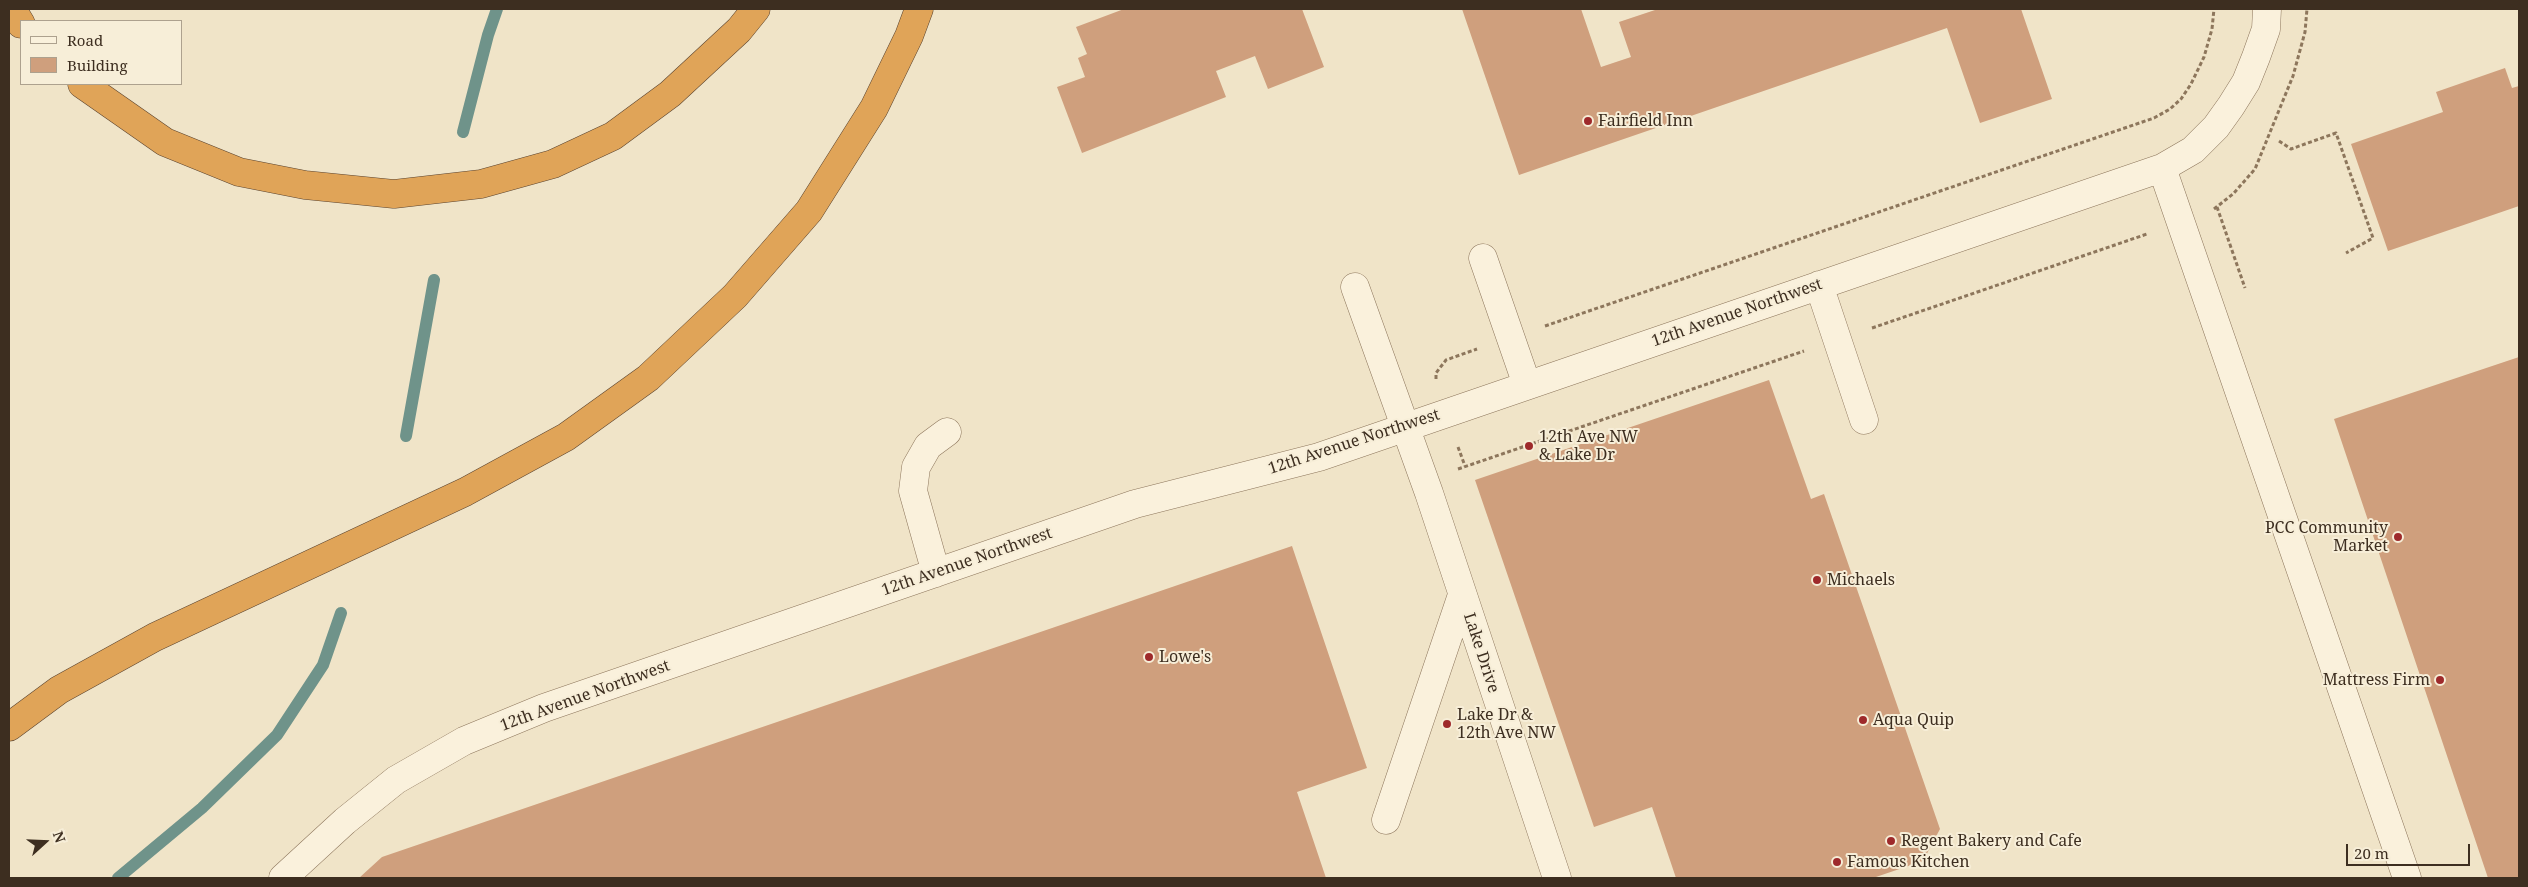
<!DOCTYPE html>
<style>
body{margin:0}
#map{position:relative;width:2528px;height:887px;overflow:hidden;background:#f0e4c8;font-family:"Noto Serif",serif}
canvas{display:block}
.frame{position:absolute;inset:0;border:10px solid #3d2e20;pointer-events:none}
.legend{position:absolute;left:20px;top:20px;width:162px;height:65px;box-sizing:border-box;background:#f7eed8;border:1px solid #ada18e;margin:0;padding:6px 9px;list-style:none;font-size:15px;color:#3d2e20}
.legend li{display:flex;align-items:center;gap:10px;height:25px}
.legend b{width:25px;border:1px solid #ada18e}
.north{position:absolute;left:20px;top:817px;width:50px;height:50px;-webkit-text-stroke:4px #f7eed8;paint-order:stroke;rotate:70deg;font-size:14px;font-weight:700;line-height:20px;text-align:center;color:#3d2e20}
.north::after{content:'';display:block;margin:auto;width:18px;height:22px;background:#3d2e20;clip-path:polygon(50% 0,100% 100%,50% 72%,0 100%)}
.scale{position:absolute;left:2346px;top:844px;width:124px;height:22px;box-sizing:border-box;border:2px solid #3d2e20;border-top:0;padding-left:6px;font-size:15px;line-height:18px;white-space:nowrap;color:#3d2e20;-webkit-text-stroke:4px #f7eed8;paint-order:stroke}
</style>
<div id="map">
<canvas width="2528" height="887"></canvas>
<div class="frame"></div>
<ul class="legend">
<li><b style="height:6px;background:#faf1dc"></b>Road</li>
<li><b style="height:14px;background:#cf9f7d"></b>Building</li>
</ul>
<div class="north">N</div>
<div class="scale">20 m</div>
</div>
<script>
const c = document.querySelector('canvas').getContext('2d');
c.lineJoin = 'round';
const toPath = rows => new Path2D(rows.map(r => 'M' + r).join(''));
function stroke(path, color, width, dash) { c.strokeStyle = color; c.lineWidth = width; c.lineCap = dash ? 'butt' : 'round'; c.setLineDash(dash || []); c.stroke(path); }
function fill(path, color) { c.fillStyle = color; c.fill(path, 'evenodd'); }
function write(font, color, halo, rows, align = 'center') {
  c.font = font + ' "Noto Serif",serif'; c.lineWidth = 4; c.setLineDash([]); c.textBaseline = 'middle'; c.strokeStyle = halo; c.fillStyle = color; for (const [text, x, y, turn = 0] of rows) {
    c.save(); c.translate(x, y); c.rotate((+turn || 0) * Math.PI / 180); c.textAlign = isNaN(turn) ? turn : align; if (halo) c.strokeText(text, 0, 0); c.fillText(text, 0, 0); c.restore();
  }
}
stroke(toPath([
 [463,132,488,35,497,9],
 [406,436,434,280],
 [118,878,202,808,277,735,323,665,341,613]
]), '#6f938a', 12);
fill(toPath([
 [1124,9,1302,9,1324,67,1268,89,1255,56,1216,71,1226,97,1082,153,1057,87,1085,77,1078,58,1087,54,1076,27],
 [1462,9,1581,9,1601,67,1631,57,1619,22,1658,9,2021,9,2052,99,1980,123,1947,28,1519,175],
 [2505,68,2512,88,2519,86,2519,206,2388,251,2351,144,2443,112,2436,92],
 [2519,357,2519,878,2488,878,2334,419],
 [1769,380,1811,499,1824,494,1940,829,1923,861,1873,878,1676,878,1652,807,1594,827,1475,480],
 [1292,546,1367,768,1297,792,1326,878,359,878,382,857]
]), '#cf9f7d');
const minor = toPath([
 [2162,168,2407,878],
 [1483,258,1527,385],
 [1819,285,1864,420],
 [1355,287,1429,493,1557,878],
 [936,573,913,491,916,467,928,446,947,432],
 [1386,820,1462,595],
 [283,878,345,821,396,780,464,741,544,708,1135,504,1319,457,2162,168,2193,150,2216,127,2231,106,2246,82,2256,57,2266,29,2267,9]
]);
const highway = toPath([
 [12,9,21,24],
 [82,84,165,142,239,172,305,185,394,194,481,184,553,164,613,136,670,94,739,30,756,9],
 [9,727,59,690,155,637,465,492,566,437,648,378,735,296,809,211,874,108,909,36,919,9]
]);
stroke(minor, '#8d765c', 29);
stroke(highway, '#5b4430', 29);
stroke(toPath([
 [2279,141,2291,149,2336,133,2373,238,2346,253],
 [2217,207,2245,288],
 [2214,209,2233,194,2255,169,2293,76,2305,32,2307,9],
 [1545,326,2154,118,2170,109,2181,99,2191,84,2204,57,2212,29,2214,9],
 [1872,328,2147,234],
 [1436,379,1436,373,1446,360,1477,349],
 [1458,447,1465,466],
 [1458,469,1804,351]
]), '#8d765c', 3, [4, 2.5]);
stroke(minor, '#faf1dc', 28);
stroke(highway, '#e0a458', 28);
for (const [x, y, r, color] of [
 [1588,121,5,"#9e2a2b"],
 [1529,446,5,"#9e2a2b"],
 [2398,537,5,"#9e2a2b"],
 [1817,580,5,"#9e2a2b"],
 [1149,657,5,"#9e2a2b"],
 [2440,680,5,"#9e2a2b"],
 [1863,720,5,"#9e2a2b"],
 [1447,724,5,"#9e2a2b"],
 [1891,841,5,"#9e2a2b"],
 [1837,862,5,"#9e2a2b"]
]) { const dot = new Path2D(); dot.arc(x, y, r, 0, 2 * Math.PI); c.fillStyle = color; c.fill(dot); stroke(dot, '#f7eed8', 2); }
write('16px', '#3d2e20', '#f7eed8', [
 ["Fairfield Inn",1598,121],
 ["12th Ave NW",1539,437],
 ["& Lake Dr",1539,455],
 ["PCC Community",2388,528,"right"],
 ["Market",2388,546,"right"],
 ["Michaels",1827,580],
 ["Lowe's",1159,657],
 ["Mattress Firm",2430,680,"right"],
 ["Lake Dr &",1457,715],
 ["12th Ave NW",1457,733],
 ["Aqua Quip",1873,720],
 ["Regent Bakery and Cafe",1901,841],
 ["Famous Kitchen",1847,862]
], 'left');
write('16px', '#3d2e20', '#f7eed8', [
 ["12th Avenue Northwest",1737,313,-19],
 ["12th Avenue Northwest",1354,442,-18],
 ["12th Avenue Northwest",967,562,-19],
 ["Lake Drive",1481,653,72],
 ["12th Avenue Northwest",585,696,-20]
]);
</script>
